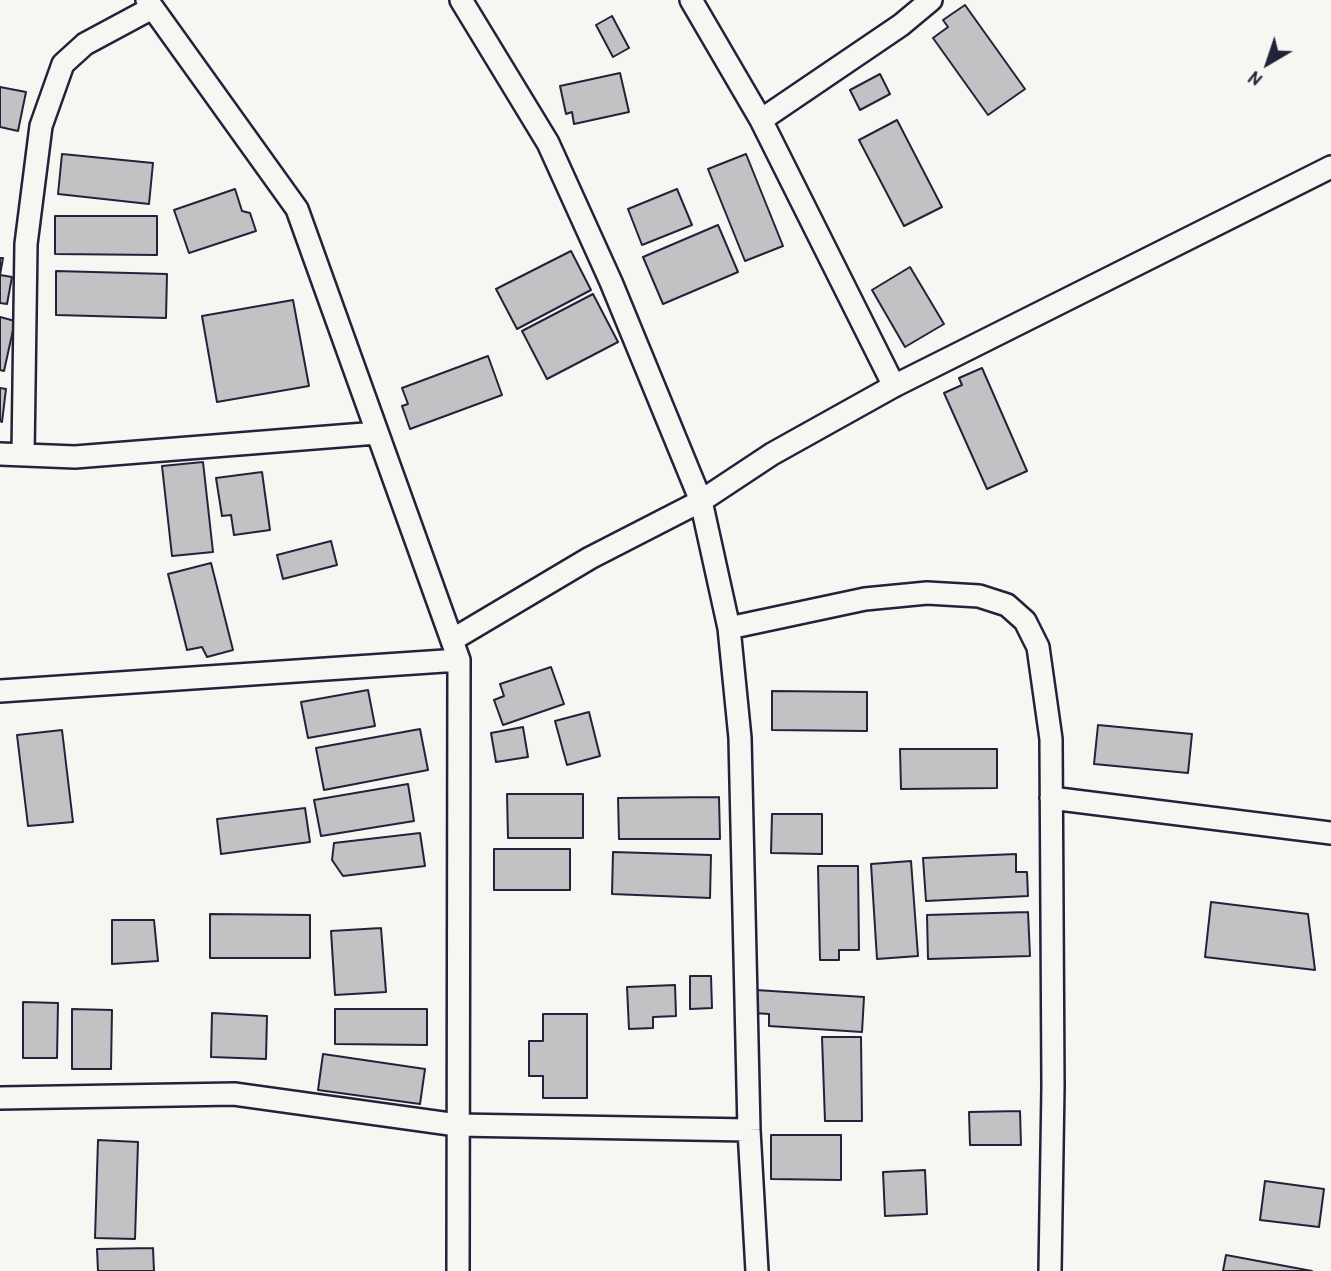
<!DOCTYPE html>
<style>
body{margin:0}
#map{position:relative;width:1331px;height:1271px;overflow:hidden;background:#f6f6f2;font-family:"Patrick Hand",sans-serif}
canvas{display:block}
.north{position:absolute;left:1233px;top:28px;width:70px;height:70px;-webkit-text-stroke:5px #f6f6f2;paint-order:stroke;rotate:219deg;font-size:19px;font-weight:700;line-height:28px;text-align:center;color:#22223b}
.north::after{content:'';display:block;margin:auto;width:24px;height:32px;background:#22223b;clip-path:polygon(50% 0,100% 100%,50% 72%,0 100%)}
</style>
<div id="map">
<canvas width="1331" height="1271"></canvas>
<div class="north">N</div>
</div>
<script>
const c = document.querySelector('canvas').getContext('2d');
c.lineJoin = 'round';
function fill(path, color) { c.fillStyle = color; c.fill(path, 'evenodd'); }
const toPath = rows => new Path2D(rows.map(r => 'M' + r).join(''));
function stroke(path, color, width, dash) { c.strokeStyle = color; c.lineWidth = width; c.lineCap = dash ? 'butt' : 'round'; c.setLineDash(dash || []); c.stroke(path); }
const building = toPath([
 [965,5,1025,89,988,115,933,38,948,27,943,20,965,5],
 [612,16,629,48,613,57,596,25,612,16],
 [620,73,629,112,574,124,572,112,566,114,560,86,620,73],
 [880,74,890,94,860,110,850,90,880,74],
 [0,87,26,92,18,131,0,127,0,87],
 [897,120,942,207,904,226,859,140,897,120],
 [62,154,153,163,149,204,58,194,62,154],
 [746,154,783,246,745,261,708,169,746,154],
 [235,189,242,211,250,213,256,231,189,253,174,210,235,189],
 [677,189,692,225,642,245,628,209,677,189],
 [55,216,157,216,157,255,55,254,55,216],
 [718,225,738,272,663,304,643,257,718,225],
 [571,251,591,290,517,329,496,289,571,251],
 [0,258,3,258,0,275,12,277,7,304,0,303,0,258],
 [910,267,944,324,905,347,872,290,910,267],
 [56,271,167,274,166,318,56,315,56,271],
 [593,294,618,342,547,379,522,331,593,294],
 [293,300,309,386,217,402,202,316,293,300],
 [0,317,15,321,4,371,0,370,0,317],
 [488,356,502,395,410,429,402,406,408,404,402,388,488,356],
 [982,368,1027,471,987,489,944,393,962,385,959,378,982,368],
 [0,388,6,389,2,422,0,421,0,388],
 [203,462,213,552,172,556,162,466,203,462],
 [262,472,270,530,234,535,231,515,222,516,216,478,262,472],
 [331,541,337,565,283,579,277,555,331,541],
 [211,563,233,650,207,657,202,647,187,650,168,574,211,563],
 [551,667,564,704,503,725,494,700,504,696,500,684,551,667],
 [368,690,375,726,308,738,301,702,368,690],
 [772,691,867,692,867,731,772,730,772,691],
 [589,712,600,756,567,765,555,721,589,712],
 [1098,725,1192,734,1188,773,1094,764,1098,725],
 [523,727,528,757,496,762,491,733,523,727],
 [420,729,428,770,324,790,316,748,420,729],
 [62,730,73,822,28,826,17,735,62,730],
 [900,749,997,749,997,788,901,789,900,749],
 [408,784,414,821,321,836,314,800,408,784],
 [507,794,583,794,583,838,508,838,507,794],
 [719,797,720,839,619,839,618,798,719,797],
 [305,808,310,842,221,854,217,819,305,808],
 [772,814,822,814,822,854,771,853,772,814],
 [420,833,425,866,343,876,332,860,334,843,420,833],
 [494,849,570,849,570,890,494,890,494,849],
 [613,852,711,855,710,898,612,894,613,852],
 [1016,854,1016,872,1027,872,1028,896,926,901,923,858,1016,854],
 [911,861,918,956,877,959,871,864,911,861],
 [818,866,858,866,859,950,839,950,839,960,820,960,818,866],
 [1211,902,1308,914,1315,970,1205,957,1211,902],
 [1028,912,1030,956,928,959,927,915,1028,912],
 [210,914,310,915,310,958,210,958,210,914],
 [112,920,154,920,158,961,112,964,112,920],
 [381,928,386,992,335,995,331,931,381,928],
 [690,976,711,976,712,1008,690,1009,690,976],
 [675,985,676,1016,653,1017,653,1028,629,1029,627,987,675,985],
 [756,990,864,997,862,1032,769,1026,769,1014,754,1013,756,990],
 [23,1002,58,1003,57,1058,23,1058,23,1002],
 [72,1009,112,1010,111,1069,72,1069,72,1009],
 [335,1009,427,1009,427,1045,335,1044,335,1009],
 [212,1013,267,1016,266,1059,211,1057,212,1013],
 [543,1014,587,1014,587,1098,543,1098,543,1076,529,1076,529,1041,543,1041,543,1014],
 [822,1037,861,1037,862,1121,825,1121,822,1037],
 [323,1054,425,1069,420,1104,318,1090,323,1054],
 [1020,1111,1021,1145,970,1145,969,1112,1020,1111],
 [771,1135,841,1135,841,1180,771,1179,771,1135],
 [98,1140,138,1142,135,1239,95,1238,98,1140],
 [925,1170,927,1214,885,1216,883,1172,925,1170],
 [1265,1181,1324,1189,1319,1227,1260,1220,1265,1181],
 [153,1248,154,1271,98,1271,97,1249,153,1248],
 [1226,1255,1312,1271,1223,1271,1226,1255]
]);
fill(building, '#c2c2c4');
stroke(building, '#22223b', 2);
const minor = toPath([
 [147,0,297,209,459,660,458,1271],
 [461,0,548,143,611,282,701,501,729,628,740,738,749,1130,757,1271],
 [691,0,761,120,894,386],
 [761,120,901,25,931,0],
 [0,454,75,457,377,433],
 [23,455,26,244,41,126,63,64,85,44,152,8],
 [729,628,865,599,927,593,979,596,1007,605,1025,621,1038,647,1051,739,1053,1087,1050,1271],
 [452,640,590,558,701,501,772,454,894,386,1331,167],
 [0,691,459,660],
 [1051,798,1331,833],
 [0,1098,234,1094,457,1125,749,1130]
]);
stroke(minor, '#22223b', 26);
stroke(minor, '#f6f6f2', 21);
</script>
